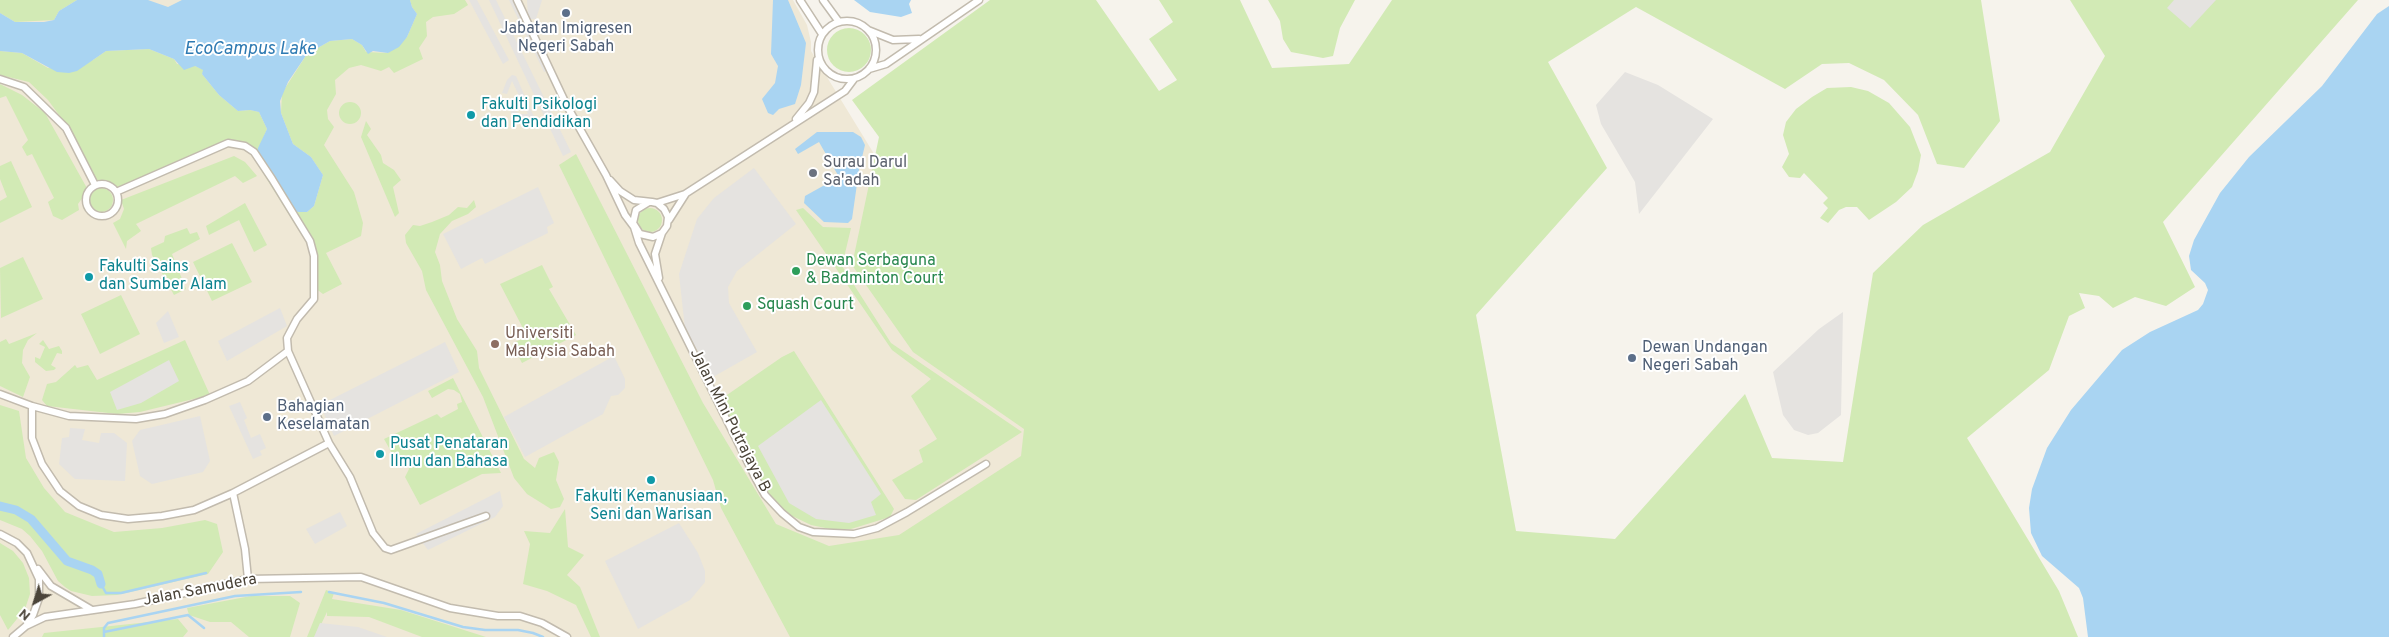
<!DOCTYPE html>
<style>
body{margin:0}
#map{position:relative;width:2389px;height:637px;overflow:hidden;background:#f6f3ec;font-family:Overpass,sans-serif}
canvas{display:block}
.north{position:absolute;left:10px;top:577px;width:50px;height:50px;-webkit-text-stroke:4px #fff;paint-order:stroke;rotate:219deg;font-size:14px;font-weight:700;line-height:20px;text-align:center;color:#4b4439}
.north::after{content:'';display:block;margin:auto;width:18px;height:22px;background:#4b4439;clip-path:polygon(50% 0,100% 100%,50% 72%,0 100%)}
</style>
<div id="map">
<canvas width="2389" height="637"></canvas>
<div class="north">N</div>
</div>
<script>
const c = document.querySelector('canvas').getContext('2d');
c.lineJoin = 'round';
function fill(path, color) { c.fillStyle = color; c.fill(path, 'evenodd'); }
const toPath = rows => new Path2D(rows.map(r => 'M' + r).join(''));
function stroke(path, color, width, dash) { c.strokeStyle = color; c.lineWidth = width; c.lineCap = dash ? 'butt' : 'round'; c.setLineDash(dash || []); c.stroke(path); }
function write(font, color, halo, rows, align = 'center') {
  c.font = font + ' Overpass,sans-serif'; c.lineWidth = 4; c.setLineDash([]); c.textBaseline = 'middle'; c.strokeStyle = halo; c.fillStyle = color; for (const [text, x, y, turn = 0] of rows) {
    c.save(); c.translate(x, y); c.rotate((+turn || 0) * Math.PI / 180); c.textAlign = isNaN(turn) ? turn : align; if (halo) c.strokeText(text, 0, 0); c.fillText(text, 0, 0); c.restore();
  }
}
fill(toPath([
 [0,0,793,0,807,25,811,42,811,51,1170,637,0,637]
]), '#efe8d6');
fill(toPath([
 [0,0,77,0,59,11,54,20,15,22,0,13],
 [410,0,465,0,468,5,454,14,433,17,426,22,427,36,419,48,423,59,394,73,389,67,381,71,361,65,349,68,335,80,336,94,327,110,328,119,334,127,324,145,354,192,363,223,361,236,326,253,342,284,323,294,315,288,315,268,309,247,250,152,231,143,118,192,106,184,97,184,70,130,48,100,29,82,0,75,0,51,22,53,48,68,93,60,106,51,149,49,174,59,177,64,195,66,204,70,202,74,219,95,238,111,250,110,259,112,267,129,262,141,299,212,307,212,314,206,323,175,311,157,293,144,291,139,281,113,282,93,307,54,330,41,352,39,362,45,366,52,388,53,407,37,417,14,412,7],
 [990,0,1096,0,1159,91,1177,80,1149,39,1173,22,1159,0,1240,0,1272,68,1349,64,1392,0,1981,0,2000,121,1964,168,1937,164,1918,115,1884,80,1849,63,1822,64,1785,89,1636,7,1548,62,1607,168,1476,315,1516,531,1615,539,1745,394,1772,458,1843,462,1873,273,1923,225,2050,152,2105,56,2070,0,2358,0,2163,222,2195,287,2166,306,2135,297,2113,308,2099,296,2079,293,2085,308,2069,316,2049,370,1967,438,2059,591,2078,637,790,637,721,508,713,480,559,165,576,154,703,403,776,524,829,546,899,535,1021,456,1024,429,913,352,852,265,879,137,852,100],
 [1268,0,1355,0,1340,28,1333,56,1323,58,1291,52,1283,39,1280,21],
 '827 50a22 22 0 1 1 44 0a22 22 0 1 1-44 0Z',
 [0,84,22,95,45,113,88,190,78,204,79,210,62,220,53,216,48,202,54,198,32,154,27,156,22,147,28,140,6,96,0,98],
 [1851,87,1868,91,1889,103,1910,127,1921,155,1918,171,1912,187,1896,202,1869,220,1857,207,1846,207,1839,210,1828,223,1820,218,1828,208,1823,203,1828,198,1804,173,1800,178,1789,177,1782,167,1789,154,1783,135,1786,122,1796,109,1812,97,1827,88],
 '339 113a11 11 0 1 1 22 0a11 11 0 1 1-22 0Z',
 [366,121,371,129,367,135,381,155,383,163,394,170,401,180,393,187,399,213,395,217,361,137],
 [234,156,245,162,257,176,243,183,235,176,136,224,141,231,127,241,126,249,113,223,120,219,124,209,121,200],
 [11,161,32,207,0,223,0,201,7,197,0,179,0,166],
 '89 200a12 12 0 1 1 24 0a12 12 0 1 1-24 0Z',
 [474,200,476,207,468,214,452,221,440,234,435,252,440,265,442,281,457,319,477,351,479,368,524,459,535,468,539,458,554,452,559,462,556,480,564,499,560,507,551,509,527,494,514,478,483,397,426,290,422,271,406,243,405,235,413,225,420,226,432,222,449,215,458,207,467,208],
 [245,203,267,245,254,252,239,220,209,235,206,226],
 [803,208,823,227,851,228,842,266,891,343,1022,432,916,500,905,499,892,480,923,462,919,450,937,439,911,396,931,379,892,350,796,210],
 '638 220a12 12 0 1 1 24 0a12 12 0 1 1-24 0Z',
 [187,228,190,234,197,232,200,239,172,254,186,289,174,295,152,255,151,248,164,242,165,236],
 [232,243,252,282,212,301,193,262],
 [23,257,43,299,1,318,0,268],
 [542,265,553,287,549,289,576,335,522,363,512,344,527,336,500,284],
 [121,295,140,334,100,354,81,314],
 [37,333,28,340,23,350,22,363,30,377,23,397,0,386,0,342,6,339,9,344],
 [43,340,49,349,59,346,62,351,62,354,57,353,51,365,56,368,54,370,46,371,35,362,35,357,40,359,45,347,39,344],
 [185,340,210,395,140,412,117,414,47,406,42,400,47,384,56,382,75,365,77,368,88,365,97,380],
 [794,351,894,509,890,517,851,529,830,529,811,525,786,513,767,493,722,405,724,397,782,357],
 [453,378,501,473,482,474,420,505,405,477,409,469,407,464,400,460,397,462,384,439,437,414,441,418,458,409,457,404,462,402,460,394,454,390,448,389,432,398,428,391],
 [0,405,19,411,26,458,44,488,65,512,114,532,162,528,205,520,217,524,223,552,208,574,117,595,92,596,71,591,65,587,58,581,42,551,30,536,22,529,0,520],
 [565,509,568,547,584,555,567,575,580,587,600,637,591,637,576,605,547,591,523,584,530,544,524,531,550,533],
 [0,543,13,551,23,563,29,578,30,594,25,609,8,630,0,615],
 [326,590,334,593,332,599,401,610,486,637,422,637,369,617,327,616,327,612,315,637,307,637],
 [251,596,290,596,300,603,290,637,249,637,231,622,210,622,189,615,187,608],
 [178,619,188,631,183,637,42,637,44,633]
]), '#d2eab5');
fill(toPath([
 [469,0,477,0,509,60,503,64],
 [489,0,496,0,571,152,563,156],
 [509,0,520,0,528,17,527,0,542,0,536,19,529,19,552,69,544,72],
 [2174,0,2216,0,2190,28,2167,8],
 [1625,72,1658,85,1713,119,1639,214,1635,182,1601,124,1596,105],
 [512,75,516,76,534,117,520,119,510,112,514,110,520,114,528,114,512,81,507,94,502,93,507,80],
 [754,168,796,224,737,271,728,287,729,303,757,352,713,377,685,329,679,274,697,219,714,198],
 [538,187,554,223,547,227,548,233,485,264,482,258,461,269,443,234],
 [280,308,287,326,227,361,218,341],
 [168,311,179,337,164,343,156,323],
 [1843,312,1841,415,1818,433,1808,435,1794,430,1783,415,1773,372,1819,329],
 [445,342,459,372,334,436,320,405],
 [614,356,625,379,625,388,618,395,611,396,603,414,525,457,504,417],
 [169,360,179,381,141,403,117,410,110,392],
 [821,400,881,494,871,502,876,515,849,523,816,519,789,503,758,446],
 [240,402,247,418,244,420,251,438,260,434,266,448,260,451,262,455,253,459,229,406],
 [200,416,210,461,203,472,152,484,140,476,132,441,140,430],
 [70,428,85,429,82,440,99,443,101,433,114,433,127,443,125,481,75,479,59,464,62,438,69,437],
 [500,491,503,506,495,517,428,550,416,534],
 [340,512,347,526,315,544,306,529],
 [679,523,698,553,705,571,705,582,690,600,638,629,605,561],
 [320,623,358,627,387,637,314,637]
]), '#e5e3e0');
fill(toPath([
 [77,0,148,0,168,7,182,0,410,0,412,7,417,14,407,37,399,47,388,53,373,51,368,54,362,45,352,39,330,41,307,54,288,82,280,101,281,113,291,139,293,144,311,157,323,175,314,206,307,212,299,212,293,211,257,154,258,148,267,129,259,112,250,110,238,111,219,95,202,74,203,70,195,66,184,70,174,59,149,49,106,51,77,71,69,73,57,72,22,53,0,51,0,13,15,22,44,22,54,20,59,11],
 [773,0,788,0,806,43,801,85,795,104,779,109,773,115,768,113,762,99,775,83,778,66,771,54],
 [854,0,911,0,909,4,912,13,901,17,870,12],
 [2389,6,2389,637,2088,637,2083,598,2079,588,2042,556,2031,533,2029,508,2032,489,2047,448,2071,410,2122,350,2150,332,2198,310,2203,304,2208,290,2205,283,2191,270,2189,256,2194,240,2220,193,2249,157,2322,86,2377,14],
 [817,132,853,132,861,137,865,145,859,170,852,219,848,223,824,222,804,203,805,196,839,177,819,142,798,154,795,149]
]), '#a9d4f2');
stroke(toPath([
 [101,584,106,593,121,593,206,573],
 [329,592,384,603,463,627,485,630,518,630,533,633,543,637],
 [104,632,188,615,204,628],
 [104,637,104,628,108,623,235,596,301,592]
]), '#a9d4f2', 2.5);
stroke(toPath([
 [0,506,16,510,31,519,67,561,92,570,98,574,101,584]
]), '#a9d4f2', 9);
const minor = toPath([
 [517,0,567,106,606,175,625,215,634,227,639,243,755,477,765,495,782,513,799,527,813,532,854,534,877,528,907,512,986,464],
 [800,0,822,34],
 [823,0,839,22],
 '818 50a29 29 0 1 1 58 0a29 29 0 1 1-58 0Z',
 [868,30,893,40,919,39],
 [869,69,886,64,979,0],
 [0,79,24,87,66,128,95,185],
 [796,119,809,103,814,92,817,60],
 [610,180,620,191,634,200,652,202,657,203,664,209,668,217,667,226,662,233,653,237,640,234,633,223,636,210,649,202],
 '86 200a16 16 0 1 1 32 0a16 16 0 1 1-32 0Z',
 [657,203,685,194,845,91,854,79],
 [669,220,685,195],
 [659,278,655,254,662,233],
 [0,394,32,406,32,438,42,464,60,491,79,506,101,515,128,519,162,516,194,510,233,493,245,549,248,579],
 [32,406,69,416,136,419,165,414,205,400,248,381,288,351,287,338,297,319,314,299,314,256,310,241,272,179,254,152,245,146,228,143,116,192],
 [329,443,350,477,373,533,385,548,391,550,486,516],
 [233,493,329,443,288,351],
 [0,534,17,543,27,553,39,579,39,598,33,615,26,626,13,637],
 [38,569,51,586,92,610],
 [26,626,45,617,135,604,248,579,361,577,450,608,498,616,520,616,542,623,567,637]
]);
stroke(minor, '#c2bbae', 9);
stroke(minor, '#fff', 6);
for (const [x, y, r, color] of [
 [566,13,5,"#5c6f8a"],
 [471,115,5,"#0f9aa8"],
 [813,173,5,"#6b7280"],
 [796,271,5,"#2e9e5b"],
 [89,277,5,"#0f9aa8"],
 [747,306,5,"#2e9e5b"],
 [495,344,5,"#8d6e63"],
 [1632,358,5,"#5c6f8a"],
 [267,417,5,"#5c6f8a"],
 [380,454,5,"#0f9aa8"],
 [651,480,5,"#0f9aa8"]
]) { const dot = new Path2D(); dot.arc(x, y, r, 0, 2 * Math.PI); c.fillStyle = color; c.fill(dot); stroke(dot, '#fff', 2); }
write('16px', '#4e5e75', '#fff', [
 ["Jabatan Imigresen",566,30,"center"],
 ["Negeri Sabah",566,48,"center"],
 ["Dewan Undangan",1642,349],
 ["Negeri Sabah",1642,367],
 ["Bahagian",277,408],
 ["Keselamatan",277,426]
], 'left');
write('16px', '#0d838f', '#fff', [
 ["Fakulti Psikologi",481,106],
 ["dan Pendidikan",481,124],
 ["Fakulti Sains",99,268],
 ["dan Sumber Alam",99,286],
 ["Pusat Penataran",390,445],
 ["Ilmu dan Bahasa",390,463],
 ["Fakulti Kemanusiaan,",651,498,"center"],
 ["Seni dan Warisan",651,516,"center"]
], 'left');
write('16px', '#5b616d', '#fff', [
 ["Surau Darul",823,164],
 ["Sa'adah",823,182]
], 'left');
write('16px', '#27864d', '#fff', [
 ["Dewan Serbaguna",806,262],
 ["& Badminton Court",806,280],
 ["Squash Court",757,306]
], 'left');
write('16px', '#785e54', '#fff', [
 ["Universiti",505,335],
 ["Malaysia Sabah",505,353]
], 'left');
write('16px', '#4b4439', '#fff', [
 ["Jalan Mini Putrajaya B",729,421,63],
 ["Jalan Samudera",200,591,-11]
]);
write('italic 18px', '#2e7ab2', '#fff', [
 ["EcoCampus Lake",250,50]
]);
</script>
